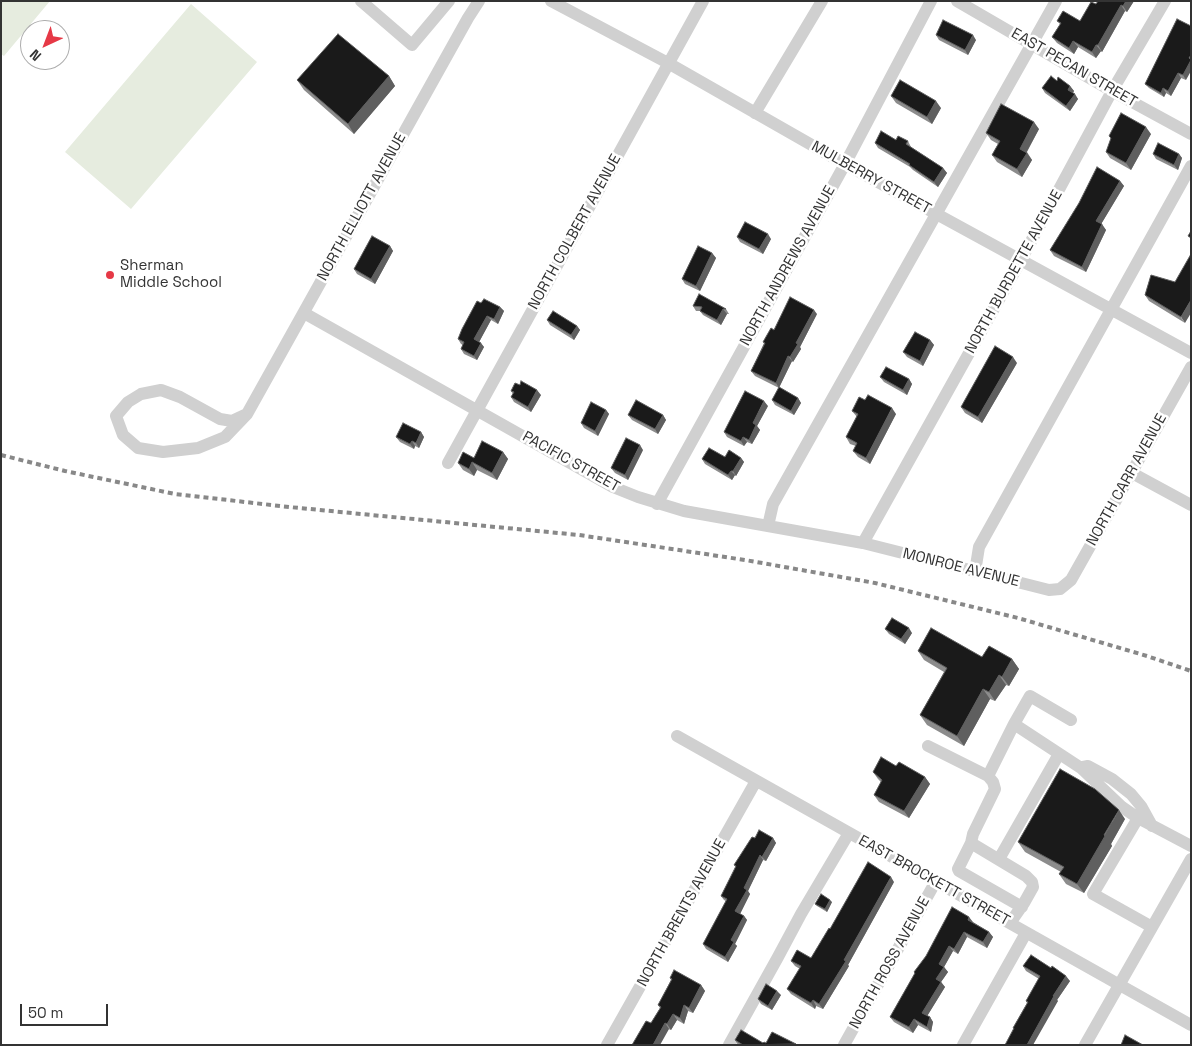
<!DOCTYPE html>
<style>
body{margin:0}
#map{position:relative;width:1192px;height:1046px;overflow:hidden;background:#fff;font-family:"Space Grotesk",sans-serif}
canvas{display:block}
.frame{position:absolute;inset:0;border:2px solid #333;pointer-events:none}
.north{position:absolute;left:20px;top:20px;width:50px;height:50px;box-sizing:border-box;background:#fff;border:1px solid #adadad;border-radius:50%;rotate:223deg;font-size:14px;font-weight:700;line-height:20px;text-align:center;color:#333}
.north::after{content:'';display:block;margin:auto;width:18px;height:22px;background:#e63946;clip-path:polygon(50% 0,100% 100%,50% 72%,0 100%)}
.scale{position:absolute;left:20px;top:1004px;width:88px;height:22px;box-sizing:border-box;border:2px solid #333;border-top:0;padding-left:6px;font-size:15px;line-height:18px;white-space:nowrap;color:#333;-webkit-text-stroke:4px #fff;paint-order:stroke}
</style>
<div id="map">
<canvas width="1192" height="1046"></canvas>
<div class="frame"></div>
<div class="north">N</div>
<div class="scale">50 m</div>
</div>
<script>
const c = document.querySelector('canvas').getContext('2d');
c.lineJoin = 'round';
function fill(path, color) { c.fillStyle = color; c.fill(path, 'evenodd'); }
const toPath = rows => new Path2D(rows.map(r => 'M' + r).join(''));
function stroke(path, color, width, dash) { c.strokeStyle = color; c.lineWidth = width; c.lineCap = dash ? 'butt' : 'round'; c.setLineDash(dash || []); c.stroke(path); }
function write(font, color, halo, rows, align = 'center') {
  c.font = font + ' "Space Grotesk",sans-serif'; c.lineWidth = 5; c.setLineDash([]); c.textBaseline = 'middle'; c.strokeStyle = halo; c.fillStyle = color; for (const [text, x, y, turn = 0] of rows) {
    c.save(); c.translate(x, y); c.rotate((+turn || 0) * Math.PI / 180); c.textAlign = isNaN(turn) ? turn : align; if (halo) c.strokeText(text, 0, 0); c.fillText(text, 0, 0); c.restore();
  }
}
fill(toPath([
 [1,1,50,1,4,56,1,54],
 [191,4,257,62,131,209,65,152]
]), '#e6ecdf');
stroke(toPath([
 [361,1,412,45,449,1],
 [551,1,668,63,845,164,1191,353],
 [957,1,1112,91,1191,134],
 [755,113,822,1],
 [304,313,613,487,638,497,684,511,863,543,1049,590,1060,589,1071,580,1191,367],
 [247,414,232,421,220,419,180,397,161,390,141,394,128,402,116,416,123,435,138,448,163,452,198,448,225,437,247,414,468,18,479,1],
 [448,463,703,1],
 [1132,473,1191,505],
 [657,504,845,164,931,1],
 [768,526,773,504,1056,1],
 [863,543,1021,260,1112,91,1165,1],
 [975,572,979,547,1191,166],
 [1014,724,1030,696,1071,720],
 [677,736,1191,1025],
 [928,746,988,776,993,782,995,789,973,834,971,843,1026,876,1032,882,1033,887,1024,903,1010,923],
 [1083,767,1088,766,1112,779,1131,794,1141,806,1152,826],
 [988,776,1014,724,1081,768,1122,807,1138,818,1191,846],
 [1138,818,1093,894,1152,927],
 [971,843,958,869,959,871,1022,907],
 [999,859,1059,754],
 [607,1045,756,781],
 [729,1045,778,957,801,914,849,833],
 [844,1045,936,881],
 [963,1045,1026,933],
 [1085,1045,1191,859]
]), '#d0d0d0', 12);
stroke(toPath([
 [1,455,65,471,175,494,289,507,579,535,745,560,875,583,1018,618,1147,656,1191,671]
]), '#888', 4, [5, 4]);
fill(toPath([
 [1134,1,1127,12,1125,11,1102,52,1101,51,1096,58,1078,47,1074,54,1057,43,1052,37,1060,24,1057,21,1080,21,1096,4],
 [1177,19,1186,80,1181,78,1171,96,1166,93,1164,97,1149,88,1145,84],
 [936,35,976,40,968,55,939,40],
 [389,76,395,86,354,134,304,90,297,80],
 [1070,86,1074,91,1073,93,1078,99,1070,111,1045,93,1042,88],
 [891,96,941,108,932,124,896,103],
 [1039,129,1027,152,1032,160,1022,177,997,162,992,155,998,144,991,140,986,133],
 [1151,134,1131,170,1110,158,1106,152,1111,139,1109,136],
 [896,140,908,141,911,147,943,168,947,173,938,187,913,170,910,167,878,148,875,143],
 [1153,154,1179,154,1182,158,1178,170,1156,159],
 [1120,181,1124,186,1101,224,1106,230,1086,272,1054,256,1050,250],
 [737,237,771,239,763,254,740,242],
 [390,246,393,251,375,284,357,274,354,269],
 [712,253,716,258,700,291,685,284,682,279],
 [1151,275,1185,323,1149,301,1145,295],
 [481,303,500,307,504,311,498,324,491,320,479,342,484,347,477,360,464,354,461,349,463,345,461,344,458,339],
 [693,306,726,309,729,314,727,314,721,325,703,315,700,311,696,311],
 [817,314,800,347,801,349,793,362,792,361,779,387,798,398,801,403,794,415,775,405,772,400,779,388,755,376,751,371,764,343,763,342],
 [547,320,577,326,580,330,574,340,550,325],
 [930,340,934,345,923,366,907,357,903,352],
 [1017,363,982,423,965,413,961,407],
 [880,377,909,379,912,384,907,395,884,382],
 [511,391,541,395,531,412,514,402,511,397,513,394],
 [768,406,757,426,760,430,752,444,747,442,744,446,727,437,724,432],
 [606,410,609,414,598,436,584,428,581,423],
 [852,411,896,414,870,464,858,457,853,451,856,446,850,444,846,437,857,417],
 [628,415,663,415,666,420,658,434,632,420],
 [421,432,424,437,419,448,415,446,414,449,400,442,396,437],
 [643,450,628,480,615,473,611,468],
 [503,452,508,459,497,480,477,470,474,476,463,470,458,463,474,458],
 [725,457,741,458,744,462,736,476,735,475,732,480,705,464,702,459],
 [885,629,912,633,905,644,889,634],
 [918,651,1012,659,1019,669,1009,686,1006,685,995,701,990,699,964,746,927,725,920,715,944,672,924,660],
 [896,766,925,777,930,784,909,818,879,802,874,795,881,782,878,779,873,772],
 [1125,819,1111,844,1112,846,1084,893,1066,884,1059,874,1061,872,1025,852,1018,842],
 [755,838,773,838,776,843,766,861,763,860,748,891,750,894,740,914,744,916,747,920,735,944,737,946,728,962,706,949,703,944,726,901,724,900,721,896,736,867,734,865],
 [894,882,848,965,849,966,823,1009,816,1006,815,1009,791,994,787,989,800,969,795,966,791,961,811,958,830,929],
 [832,902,827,912,817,906,815,904],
 [973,922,989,932,993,937,987,948,967,937,958,954,953,951,944,967,948,972,941,982,945,987,927,1016,930,1017,933,1022,931,1032,918,1025,913,1033,894,1022,890,1017,915,973,914,972],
 [1023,966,1070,981,1057,1000,1058,1001,1014,1029,1013,1028,1027,1003,1026,1001,1039,979,1026,971],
 [670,978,701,985,705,991,693,1013,688,1011,684,1024,677,1020,671,1030,651,1023,660,1008,658,1005,671,980],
 [781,995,772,1010,761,1004,758,999],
 [735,1040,763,1043,766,1043,796,1045,738,1045]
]), '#8c8c8c');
fill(toPath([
 [1126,1,1134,1,1127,12,1123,6],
 [1121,5,1125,11,1102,52,1098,45],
 [973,35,976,40,968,55,965,50],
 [1073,41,1078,47,1074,54,1069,48],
 [1096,45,1101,51,1096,58,1092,52],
 [1191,55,1191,71,1186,80,1183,75],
 [1178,73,1181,78,1171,96,1168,91],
 [389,76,395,86,354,134,348,124],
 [1070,86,1074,91,1071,95,1068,90],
 [1163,88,1166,93,1164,97,1161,93],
 [1075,94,1078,99,1070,111,1066,106],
 [936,101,941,108,932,124,927,117],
 [1034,122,1039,129,1026,153,1027,153,1032,160,1022,177,1017,169,1020,149],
 [1146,127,1151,134,1131,170,1126,163],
 [1179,154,1182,158,1178,170,1174,165],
 [943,168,947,173,938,187,934,182],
 [1120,181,1124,186,1100,226,1096,221],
 [1102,224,1106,230,1086,272,1082,267],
 [768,234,771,239,763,254,759,249],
 [390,246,393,251,375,284,371,279],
 [712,253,716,258,700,291,696,286],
 [1191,300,1191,313,1185,323,1181,317],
 [500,307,504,311,498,324,494,319],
 [723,309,727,314,721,325,717,320],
 [814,310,817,314,800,347,801,349,793,362,790,357,796,343],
 [487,316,491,320,478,344,474,339],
 [577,326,580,330,574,340,571,335],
 [930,340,934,345,923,366,920,361],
 [481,343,484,347,477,360,474,356],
 [788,356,792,361,779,388,776,383],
 [1013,357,1017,363,982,423,978,417],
 [909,379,912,384,907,395,903,390],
 [537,390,541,395,531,412,528,407],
 [798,398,801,403,794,415,791,411],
 [764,401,768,406,757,426,760,430,752,444,749,440,753,423],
 [892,408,896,414,870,464,866,458],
 [606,410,609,414,598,436,595,431],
 [663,415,666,420,658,434,655,429],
 [421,432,424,437,419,448,416,443],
 [743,437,747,442,744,446,741,441],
 [412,441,415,446,414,449,410,444],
 [640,445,643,450,628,480,625,475],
 [503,452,508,459,497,480,492,473],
 [741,458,744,462,736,476,733,471],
 [472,462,477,470,474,476,469,469],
 [731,471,735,475,732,480,728,475],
 [909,628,912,633,905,644,901,639],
 [1012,659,1019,669,1009,686,1002,677],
 [999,675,1006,685,995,701,989,692],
 [983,689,990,699,964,746,957,736],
 [925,777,930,784,909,818,904,811],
 [1119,810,1125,819,1111,844,1112,846,1084,893,1077,884],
 [773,838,776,843,766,861,762,857],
 [760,855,763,860,748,891,750,894,739,916,735,911,744,888],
 [891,877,894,882,848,965,849,966,823,1009,819,1004],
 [830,900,832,902,827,912,825,909],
 [744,916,747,920,735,944,737,946,728,962,725,957,731,940],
 [969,917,973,922,971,925,968,920],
 [964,932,967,937,958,954,954,949],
 [989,932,993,937,987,948,983,942],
 [949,946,953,951,944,967,948,972,941,982,945,987,926,1018,922,1013,936,979,939,964],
 [1066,976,1070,981,1057,1000,1058,1001,1033,1045,1027,1045,1053,996],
 [701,985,705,991,693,1013,689,1008],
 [777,991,781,995,772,1010,768,1006],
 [813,1000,816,1006,815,1009,811,1003],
 [684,1005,688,1011,684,1024,680,1018],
 [673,1014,677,1020,671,1030,667,1024],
 [930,1017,933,1022,931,1032,927,1027],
 [914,1019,918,1025,913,1033,909,1027],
 [665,1023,669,1029,660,1045,653,1045]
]), '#5f5f5f');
const building = toPath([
 [1098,1,1126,1,1123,6,1121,5,1098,45,1096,45,1092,52,1073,41,1069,48,1052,37,1061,23,1057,21,1063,11,1080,21,1091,2,1096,4,1098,1],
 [1177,19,1191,26,1191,55,1189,58,1191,60,1183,75,1178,73,1168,91,1163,88,1161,93,1145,84,1177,19],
 [943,20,973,35,965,50,936,35,943,20],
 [338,34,389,76,348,124,297,80,338,34],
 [1051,76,1057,81,1058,77,1070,86,1068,90,1075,94,1066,106,1042,88,1051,76],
 [900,80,936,101,927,117,891,96,900,80],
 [1001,104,1034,122,1020,149,1027,153,1017,169,992,155,1000,141,986,133,1001,104],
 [1121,113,1146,127,1126,163,1106,152,1111,138,1109,136,1121,113],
 [881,131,896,140,898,136,908,141,906,144,943,168,934,182,909,165,910,164,875,143,881,131],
 [1158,143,1179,154,1174,165,1153,154,1158,143],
 [1097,167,1120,181,1096,221,1102,224,1082,267,1050,250,1079,203,1097,167],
 [745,222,768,234,759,249,737,237,745,222],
 [1191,231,1191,238,1188,236,1191,231],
 [372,236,390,246,371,279,354,269,372,236],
 [698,246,712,253,696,286,682,279,698,246],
 [1191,254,1191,300,1181,317,1145,295,1151,275,1175,282,1191,254],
 [699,294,726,309,723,309,717,320,700,311,702,307,693,306,699,294],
 [790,297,814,310,796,343,798,344,790,357,788,356,776,383,751,371,765,343,763,342,771,328,774,330,790,297],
 [484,299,500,307,494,319,487,316,474,339,481,343,474,356,461,349,464,342,458,339,462,329,477,301,481,303,484,299],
 [553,311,577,326,571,335,547,320,553,311],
 [915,332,930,340,920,361,903,352,915,332],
 [995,346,1013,357,978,417,961,407,995,346],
 [886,367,909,379,903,390,880,377,886,367],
 [521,381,537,390,528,407,511,397,514,392,511,391,515,383,520,385,521,381],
 [779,387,798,398,791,411,772,400,779,387],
 [745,391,764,401,753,423,756,425,749,440,743,437,741,441,724,432,745,391],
 [868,395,892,408,866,458,853,451,857,443,846,437,858,414,852,411,859,397,865,400,868,395],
 [636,400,663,415,655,429,628,415,636,400],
 [591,402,606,410,595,431,581,423,591,402],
 [403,423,421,432,416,443,412,441,410,444,396,437,403,423],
 [626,438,640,445,625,475,611,468,626,438],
 [482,441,503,452,492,473,472,462,469,469,458,463,463,452,474,458,482,441],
 [709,448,725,457,729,450,741,458,733,471,731,471,728,475,702,459,709,448],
 [892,618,909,628,901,639,885,629,892,618],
 [931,628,982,657,989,646,1012,659,1002,677,999,675,989,692,983,689,957,736,920,715,947,668,918,651,931,628],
 [881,757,896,766,899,762,925,777,904,811,874,795,882,780,873,772,881,757],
 [1060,769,1095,789,1119,810,1104,835,1105,836,1077,884,1059,874,1064,867,1018,842,1060,769],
 [759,830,773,838,762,857,760,855,744,888,747,890,735,911,744,916,731,940,734,942,725,957,703,944,727,899,721,896,736,866,734,865,752,837,755,838,759,830],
 [868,862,891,877,844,960,846,961,819,1004,813,1000,811,1003,787,989,801,966,791,961,797,950,811,958,829,928,830,929,868,862],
 [821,894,830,900,825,909,815,904,821,894],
 [952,907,969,917,968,920,989,932,983,942,964,932,954,949,949,946,939,964,944,967,936,979,941,982,922,1013,930,1017,927,1027,914,1019,909,1027,890,1017,915,973,914,972,926,956,952,907],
 [1031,955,1051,968,1052,966,1066,976,1053,996,1054,996,1027,1045,1005,1045,1014,1028,1013,1028,1028,1002,1026,1001,1040,976,1023,966,1031,955],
 [674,970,701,985,689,1008,684,1005,680,1018,673,1014,667,1024,665,1023,653,1045,632,1045,646,1021,651,1023,661,1007,658,1005,672,979,670,978,674,970],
 [766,984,777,991,768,1006,758,999,766,984],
 [741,1030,763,1043,764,1042,766,1043,772,1032,796,1044,743,1045,735,1040,741,1030],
 [1125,1035,1143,1045,1121,1045,1125,1035]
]);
fill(building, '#1a1a1a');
stroke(building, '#5f5f5f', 1);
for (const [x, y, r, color] of [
 [110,275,5,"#e63946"]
]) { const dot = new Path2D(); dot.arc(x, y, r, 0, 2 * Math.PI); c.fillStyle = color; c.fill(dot); stroke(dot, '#fff', 2); }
write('15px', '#333', '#fff', [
 ["EAST PECAN STREET",1074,68,30],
 ["MULBERRY STREET",871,178,29],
 ["NORTH ELLIOTT AVENUE",362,207,-61],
 ["NORTH COLBERT AVENUE",575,232,-61],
 ["NORTH ANDREWS AVENUE",788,266,-61],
 ["NORTH BURDETTE AVENUE",1014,272,-61],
 ["PACIFIC STREET",571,462,29],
 ["NORTH CARR AVENUE",1127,480,-61],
 ["MONROE AVENUE",961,568,14],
 ["EAST BROCKETT STREET",934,881,29],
 ["NORTH BRENTS AVENUE",682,913,-61],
 ["NORTH ROSS AVENUE",890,963,-61]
]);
write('15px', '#333', '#fff', [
 ["Sherman",120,266],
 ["Middle School",120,283]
], 'left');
</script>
